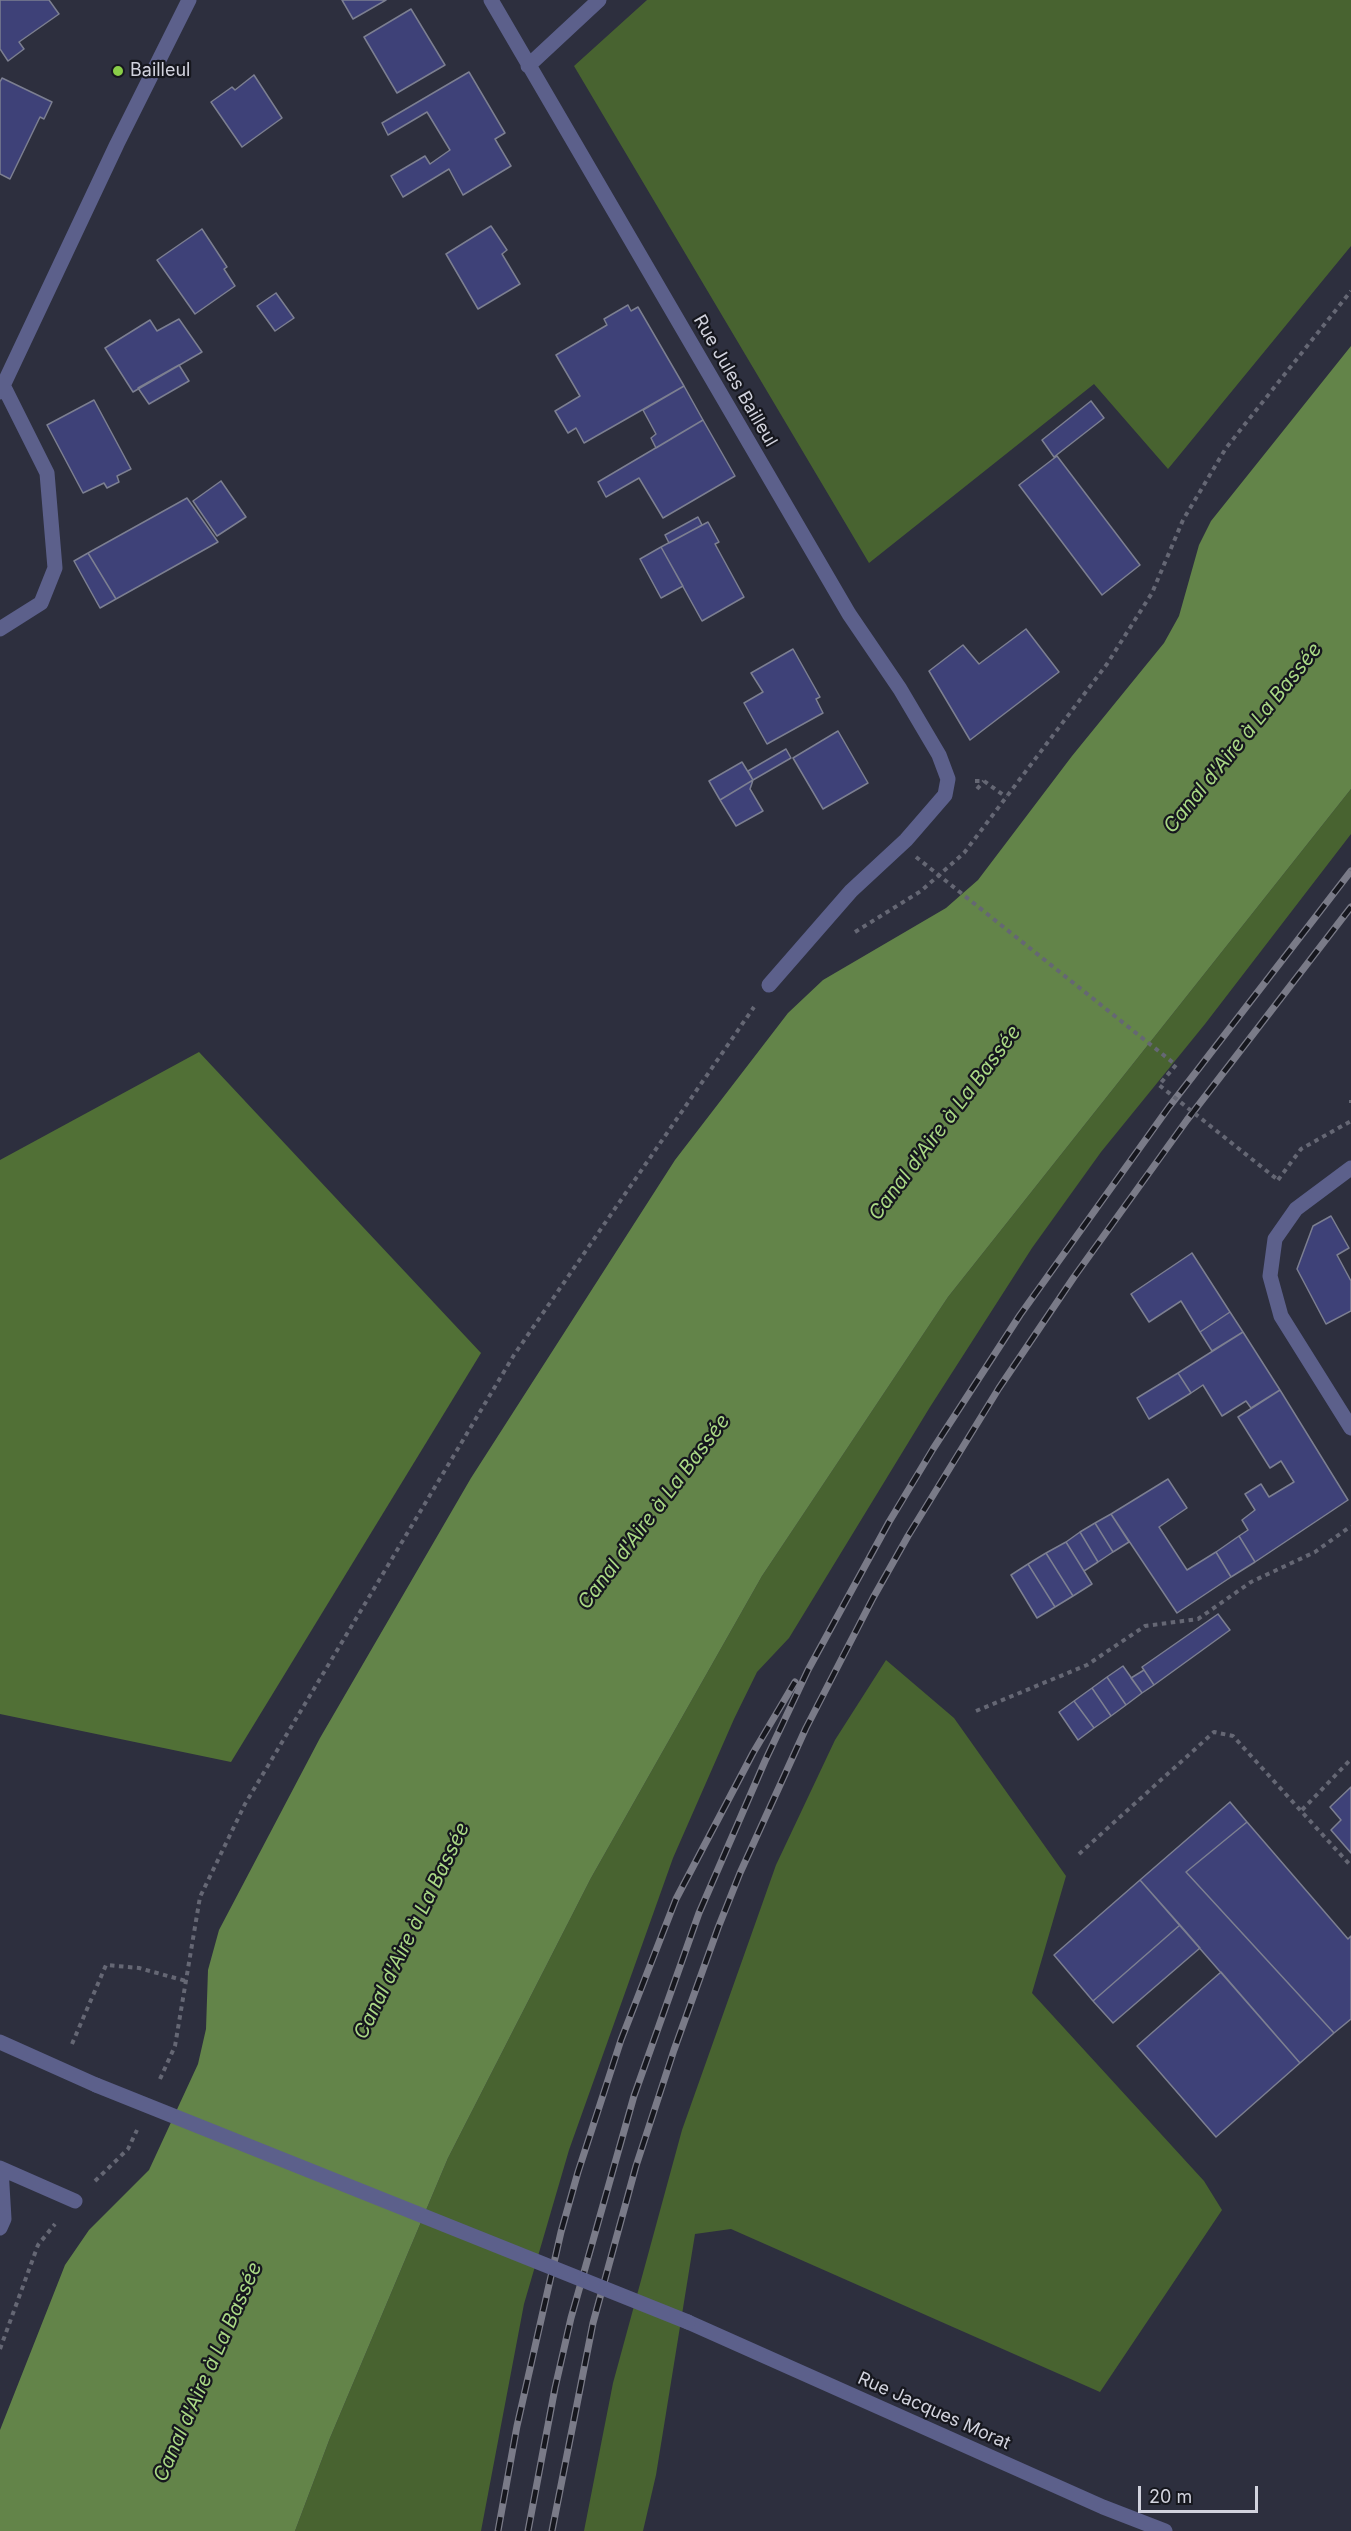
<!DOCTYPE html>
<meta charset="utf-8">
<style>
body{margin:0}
#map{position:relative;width:1351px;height:2531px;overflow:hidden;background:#2d2f3e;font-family:Inter,sans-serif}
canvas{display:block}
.scale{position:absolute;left:1138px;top:2486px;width:120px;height:27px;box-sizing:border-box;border:3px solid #d2d3de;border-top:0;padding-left:8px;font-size:18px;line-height:21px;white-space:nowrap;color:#d2d3de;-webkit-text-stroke:4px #16171e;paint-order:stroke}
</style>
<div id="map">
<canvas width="1351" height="2531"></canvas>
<div class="scale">20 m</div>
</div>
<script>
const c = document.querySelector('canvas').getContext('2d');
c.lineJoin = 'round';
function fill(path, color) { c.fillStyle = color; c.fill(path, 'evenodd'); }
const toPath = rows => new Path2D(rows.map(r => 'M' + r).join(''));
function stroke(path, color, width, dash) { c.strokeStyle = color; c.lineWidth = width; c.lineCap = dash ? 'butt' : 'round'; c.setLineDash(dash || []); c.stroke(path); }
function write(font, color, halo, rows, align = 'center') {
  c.font = font + ' Inter,sans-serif'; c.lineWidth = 4.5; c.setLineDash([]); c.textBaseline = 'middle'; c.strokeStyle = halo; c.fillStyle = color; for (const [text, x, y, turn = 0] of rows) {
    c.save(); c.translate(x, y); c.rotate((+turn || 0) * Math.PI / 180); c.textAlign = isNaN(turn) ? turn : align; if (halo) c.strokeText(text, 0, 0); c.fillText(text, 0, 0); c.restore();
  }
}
fill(toPath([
 [647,0,1351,0,1351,246,1168,469,1094,384,869,563,574,66],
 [1351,789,1351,834,1205,1024,1101,1152,1032,1248,930,1407,789,1638,757,1672,734,1719,673,1858,569,2150,524,2304,481,2531,295,2531,330,2438,448,2158,591,1878,762,1576,948,1297],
 [886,1660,954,1718,1066,1876,1032,1993,1204,2181,1222,2210,1100,2392,731,2229,695,2234,656,2475,643,2531,584,2531,613,2383,682,2130,776,1865,835,1740]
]), '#486330');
fill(toPath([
 [199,1052,481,1353,231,1762,0,1714,0,1160]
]), '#517036');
fill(toPath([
 [1351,346,1351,789,948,1297,762,1576,591,1878,448,2158,330,2438,295,2531,0,2531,0,2430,65,2265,89,2230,149,2170,198,2064,206,2029,208,1970,219,1930,320,1738,471,1478,675,1160,788,1013,823,980,946,908,978,880,1072,756,1164,643,1179,616,1199,545,1211,521]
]), '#638449');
const building = toPath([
 [0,0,49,0,59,14,19,42,24,49,8,61,0,49,0,0],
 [342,0,386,0,353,19,342,0],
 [411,9,445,65,397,93,364,37,411,9],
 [469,72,505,133,495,139,511,166,463,195,449,169,403,197,391,176,425,156,430,164,450,150,427,112,388,135,382,123,469,72],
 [254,75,282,118,242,147,211,102,232,87,235,90,254,75],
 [2,78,52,102,44,119,40,117,10,179,0,174,0,82,2,78],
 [491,226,507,250,502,254,520,284,478,309,446,254,491,226],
 [202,229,227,267,224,269,235,286,195,314,157,260,202,229],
 [276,293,294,318,275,331,257,306,276,293],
 [628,305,631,311,638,307,684,386,584,443,576,428,568,433,555,411,580,396,556,355,607,325,604,319,628,305],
 [179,319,202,352,133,392,105,348,150,320,157,331,179,319],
 [179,365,189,381,149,404,138,388,179,365],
 [684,386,703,420,656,448,651,438,656,434,643,410,684,386],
 [94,400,131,469,117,476,119,482,107,488,104,483,83,493,47,425,94,400],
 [1091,401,1104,418,1054,457,1042,440,1091,401],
 [703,420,735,476,663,518,639,478,606,497,598,482,703,420],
 [1057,456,1140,565,1102,595,1019,485,1057,456],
 [221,481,246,517,217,536,193,501,221,481],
 [187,498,218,542,116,599,88,553,187,498],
 [698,517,702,525,669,543,665,535,698,517],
 [708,522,719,542,715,544,744,597,702,621,661,547,708,522],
 [661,547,683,586,661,598,640,559,661,547],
 [88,553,116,599,100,608,74,561,88,553],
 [1026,629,1059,672,970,740,929,671,963,645,979,664,1026,629],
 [793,649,820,697,816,699,823,713,767,744,744,703,763,692,751,673,793,649],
 [838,731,868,783,823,809,793,758,838,731],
 [786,749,791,758,753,780,748,771,786,749],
 [742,762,753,780,720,800,709,781,742,762],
 [753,780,750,789,763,811,736,826,720,800,753,780],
 [1331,1216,1349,1248,1337,1255,1351,1281,1351,1311,1326,1324,1297,1269,1313,1226,1331,1216],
 [1192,1253,1230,1312,1200,1332,1181,1301,1149,1322,1131,1294,1192,1253],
 [1230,1312,1243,1332,1212,1351,1200,1332,1230,1312],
 [1243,1332,1280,1390,1251,1408,1246,1401,1222,1416,1203,1385,1191,1393,1178,1373,1243,1332],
 [1178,1373,1191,1393,1149,1419,1137,1398,1178,1373],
 [1280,1390,1348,1500,1255,1562,1239,1536,1248,1530,1242,1520,1255,1510,1245,1494,1261,1484,1269,1497,1294,1482,1281,1461,1270,1468,1238,1417,1280,1390],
 [1168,1479,1187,1508,1159,1527,1187,1570,1216,1552,1231,1577,1177,1613,1111,1514,1168,1479],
 [1111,1514,1129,1542,1113,1552,1095,1523,1111,1514],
 [1095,1523,1113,1552,1098,1562,1080,1532,1095,1523],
 [1080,1532,1098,1562,1084,1571,1066,1542,1080,1532],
 [1239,1536,1255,1562,1231,1577,1216,1552,1239,1536],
 [1066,1542,1092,1584,1073,1596,1046,1553,1066,1542],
 [1046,1553,1073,1596,1055,1607,1028,1564,1046,1553],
 [1028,1564,1055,1607,1037,1618,1011,1575,1028,1564],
 [1218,1614,1230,1630,1154,1685,1142,1667,1218,1614],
 [1123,1666,1142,1693,1126,1705,1107,1677,1123,1666],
 [1144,1670,1154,1685,1142,1693,1131,1678,1144,1670],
 [1107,1677,1126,1705,1111,1716,1092,1688,1107,1677],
 [1092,1688,1111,1716,1094,1728,1074,1701,1092,1688],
 [1074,1701,1094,1728,1078,1740,1059,1712,1074,1701],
 [1351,1787,1351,1853,1331,1830,1341,1820,1330,1807,1351,1787],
 [1230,1802,1247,1822,1186,1872,1334,2033,1300,2063,1140,1880,1230,1802],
 [1247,1822,1348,1939,1351,1936,1351,2019,1334,2033,1186,1872,1247,1822],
 [1140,1880,1180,1925,1093,2001,1054,1955,1140,1880],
 [1180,1925,1200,1948,1113,2023,1093,2001,1180,1925],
 [1221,1972,1300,2063,1216,2137,1137,2046,1221,1972]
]);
fill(building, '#3e4178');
stroke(building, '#7c7f91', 1.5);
stroke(toPath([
 [975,781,984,781,1006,797],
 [977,789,984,781],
 [855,932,921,891,964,853,1107,664,1152,593,1183,520,1226,448,1351,291],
 [1351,1100,1351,1103],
 [1278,1180,1301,1149,1351,1121],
 [976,1711,1087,1665,1145,1626,1198,1619,1251,1582,1315,1552,1351,1526],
 [1302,1810,1351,1759],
 [1079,1854,1214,1732,1233,1736,1351,1866],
 [72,2044,106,1965,139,1968,186,1981],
 [160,2079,175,2046,200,1897,245,1804,514,1355,754,1007],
 [95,2181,128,2149,137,2130],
 [0,2349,38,2245,55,2224]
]), '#656774', 4, [4.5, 4.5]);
stroke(toPath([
 [491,0,849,614,900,689,939,755,948,779,945,795,906,840,851,891,769,985],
 [528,66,599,0],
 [0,392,117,144,189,0],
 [0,629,41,603,55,568,47,473,3,385],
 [1351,1168,1296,1209,1275,1239,1270,1276,1281,1316,1351,1428],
 [0,2042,96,2085],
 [0,2168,75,2201],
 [0,2228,4,2219,1,2169],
 [688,2322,1103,2507,1165,2531]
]), '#5c608b', 15);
const rail = toPath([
 [498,2531,517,2426,561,2232,578,2172,621,2040,676,1899,753,1753,795,1682],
 [528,2531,555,2388,571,2318,634,2096,699,1913,765,1761,808,1670,889,1522,933,1449,1020,1315,1169,1107,1351,871],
 [552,2531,593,2323,636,2166,674,2050,718,1928,740,1873,806,1728,873,1598,908,1536,999,1388,1074,1277,1187,1120,1351,907]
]);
stroke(rail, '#7a7b88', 7);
stroke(rail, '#16171e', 4.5, [14]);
stroke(toPath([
 [916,857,1176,1065,1159,1085,1278,1180]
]), '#656774', 4, [4.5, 4.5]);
stroke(toPath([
 [96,2085,688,2322]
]), '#5c608b', 15);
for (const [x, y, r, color] of [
 [118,71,6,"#89ce48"]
]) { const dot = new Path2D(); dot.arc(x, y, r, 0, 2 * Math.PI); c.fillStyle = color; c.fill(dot); stroke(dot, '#16171e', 2); }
write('18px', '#d2d3de', '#16171e', [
 ["Bailleul",130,71]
], 'left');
write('18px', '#d2d3de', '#16171e', [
 ["Rue Jules Bailleul",735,381,60],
 ["Rue Jacques Morat",934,2411,24]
]);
write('italic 20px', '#aad985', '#16171e', [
 ["Canal d'Aire à La Bassée",1243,738,-51],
 ["Canal d'Aire à La Bassée",945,1123,-53],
 ["Canal d'Aire à La Bassée",654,1512,-53],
 ["Canal d'Aire à La Bassée",412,1931,-64],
 ["Canal d'Aire à La Bassée",208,2372,-66]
]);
</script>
